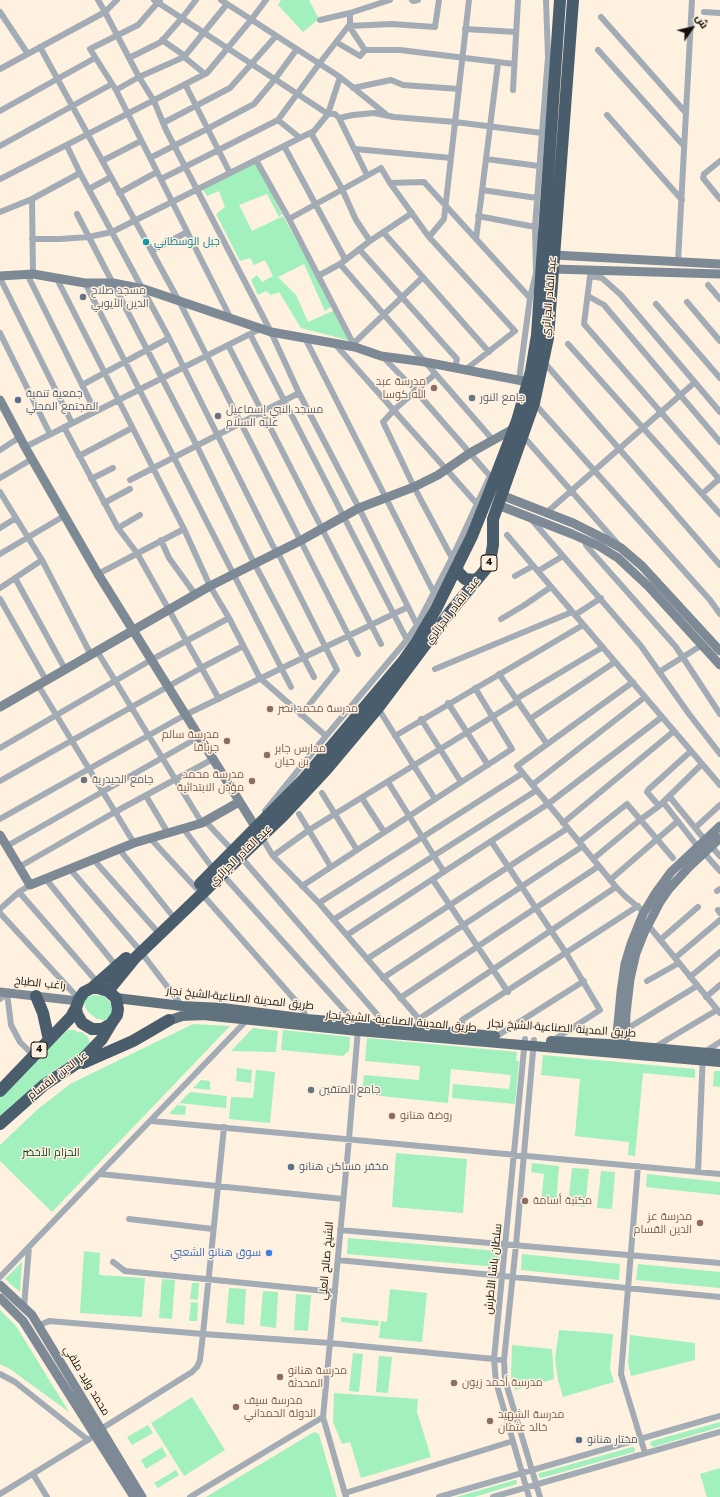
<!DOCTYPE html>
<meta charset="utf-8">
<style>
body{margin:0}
#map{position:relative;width:720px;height:1497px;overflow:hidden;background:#fff1e0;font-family:Jost,Cairo,sans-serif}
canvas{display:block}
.north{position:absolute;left:672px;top:8px;width:40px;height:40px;-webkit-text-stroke:3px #fff1e0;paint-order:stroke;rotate:56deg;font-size:11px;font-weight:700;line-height:16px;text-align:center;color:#17110a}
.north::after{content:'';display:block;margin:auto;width:14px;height:18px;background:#17110a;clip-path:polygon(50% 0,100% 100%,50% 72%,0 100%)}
</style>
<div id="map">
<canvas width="720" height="1497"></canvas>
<div class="north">ش</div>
</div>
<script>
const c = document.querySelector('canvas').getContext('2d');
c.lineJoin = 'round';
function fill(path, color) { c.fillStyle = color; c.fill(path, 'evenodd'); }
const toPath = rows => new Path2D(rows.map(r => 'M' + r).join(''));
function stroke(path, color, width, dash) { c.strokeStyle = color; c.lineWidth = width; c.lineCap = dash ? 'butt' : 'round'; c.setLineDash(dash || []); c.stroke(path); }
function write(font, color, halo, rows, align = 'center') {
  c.font = font + ' Jost,Cairo,sans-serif'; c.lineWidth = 3; c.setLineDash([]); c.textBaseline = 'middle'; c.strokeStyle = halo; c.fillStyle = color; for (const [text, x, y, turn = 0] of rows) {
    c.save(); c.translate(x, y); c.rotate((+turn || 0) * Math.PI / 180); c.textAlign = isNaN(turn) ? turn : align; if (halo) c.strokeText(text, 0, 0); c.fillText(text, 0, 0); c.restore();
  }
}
fill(toPath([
 [281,0,309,0,319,19,303,32,278,5],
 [256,162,282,214,279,217,267,194,239,205,252,231,283,216,333,306,325,311,304,264,278,277,296,295,308,322,335,310,351,341,301,328,279,292,271,295,266,291,258,295,251,280,257,275,262,282,273,276,265,260,254,265,250,258,240,261,216,214,225,207,219,191,207,196,202,188],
 [94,995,104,996,110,1002,113,1011,108,1019,104,1020,97,1019,88,1012,85,1007,84,1002,86,998],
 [193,1024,230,1026,52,1212,0,1161,0,1145,38,1109,70,1084],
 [253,1028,278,1031,276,1052,231,1051],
 [68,1030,74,1030,78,1032,82,1032,88,1037,90,1043,85,1055,57,1068,18,1100,0,1117,0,1096],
 [283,1030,350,1037,349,1051,343,1056,281,1050],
 [367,1038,517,1052,516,1061,519,1061,515,1104,452,1098,453,1084,509,1089,511,1075,451,1069,448,1103,362,1094,364,1075,419,1080,420,1066,365,1061],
 [543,1055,695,1069,695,1078,643,1073,635,1156,628,1155,629,1142,575,1136,580,1079,541,1075],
 [237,1068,252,1070,251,1083,236,1081],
 [256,1070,275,1072,270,1123,229,1119,231,1097,253,1098],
 [714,1071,720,1071,720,1087,713,1086],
 [201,1080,210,1081,210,1090,193,1088],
 [190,1092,227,1096,226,1108,179,1103],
 [177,1105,186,1106,185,1115,169,1114],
 [396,1153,467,1159,463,1213,392,1207],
 [532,1163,559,1166,556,1204,541,1203,544,1174,531,1172],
 [572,1168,589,1169,585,1207,568,1205],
 [601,1171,615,1172,612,1209,597,1208],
 [647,1174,720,1182,720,1195,646,1187],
 [348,1238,499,1251,497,1267,347,1254],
 [84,1251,100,1253,99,1275,145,1278,142,1317,80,1313],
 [522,1254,620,1264,619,1280,521,1270],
 [22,1262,20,1292,5,1279],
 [638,1264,720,1272,720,1288,636,1280],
 [162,1279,175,1280,172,1319,159,1318],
 [192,1283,199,1283,198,1300,190,1299],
 [229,1288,246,1289,244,1325,226,1323],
 [390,1289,427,1293,422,1342,379,1338,381,1321,387,1322],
 [263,1291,278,1292,276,1328,260,1326],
 [296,1294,311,1295,308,1331,294,1330],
 [191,1302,198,1303,197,1321,189,1321],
 [0,1310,16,1326,69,1412,10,1369,0,1364],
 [341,1317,379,1321,378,1326,341,1322],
 [559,1330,613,1334,610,1369,614,1382,563,1397,558,1380,555,1359],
 [630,1335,695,1343,695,1360,631,1376,628,1363],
 [512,1345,552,1349,554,1379,515,1390,511,1376],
 [353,1353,363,1354,359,1392,349,1391],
 [379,1356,392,1357,388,1393,376,1392],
 [334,1393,418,1399,417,1412,431,1457,361,1478,350,1442,342,1444,333,1422],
 [192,1397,225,1450,184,1476,151,1423],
 [720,1422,720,1427,653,1447,650,1444,652,1441],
 [148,1425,153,1433,132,1445,127,1437],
 [314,1432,319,1434,337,1497,206,1497],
 [162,1447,167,1456,146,1469,141,1460],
 [632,1447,635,1448,635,1450,634,1452,541,1478,539,1477,538,1474,540,1473],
 [720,1468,720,1497,707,1497,700,1474],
 [176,1470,179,1475,158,1488,154,1483],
 [515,1480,517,1481,517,1484,474,1497,456,1497]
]), '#a1f0bd');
stroke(toPath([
 [98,0,105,12,139,77,154,101,166,130,271,332,299,393,359,508,417,625,406,641,326,736],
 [154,0,328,114,335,114,339,118,353,115,374,113,394,117,455,122,542,133,548,57,546,0],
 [160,0,138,25,90,49,116,90,231,319],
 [221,0,340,77,387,115],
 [412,0,413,1,418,0],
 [0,12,28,54],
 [704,12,720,13],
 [601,17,686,113],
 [320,20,350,13,390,0],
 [349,26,392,24,435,27,439,0],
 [349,26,365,50],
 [465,29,516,32],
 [162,40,185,56],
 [336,42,360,56,365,50,400,50,514,64],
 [40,47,180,303,358,654],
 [598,50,684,146],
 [184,57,205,74],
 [129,58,161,42,182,18,196,0],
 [0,69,105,12,117,0],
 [185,84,230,173],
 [353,88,391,80,403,85,459,89],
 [116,90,139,77,184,57,227,4],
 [513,90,518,0],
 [0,111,95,58],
 [607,115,682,200],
 [339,118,367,175],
 [278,120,300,138],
 [163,123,230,88,276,36],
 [311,133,342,189,356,220,370,241],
 [0,146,112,84],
 [67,146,80,173,169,338,273,546,277,551,337,670,301,715],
 [284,146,345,259],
 [355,149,451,158],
 [150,158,207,129,254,104,275,79,297,49],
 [486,159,539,166],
 [256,160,289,219,355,347],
 [102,161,141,141],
 [720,161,704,174,703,178,720,199],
 [0,179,207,73,251,20,266,0],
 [161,179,278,120,319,64,350,24,350,13],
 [390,183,424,182,530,298],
 [89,189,111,177],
 [482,190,537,198],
 [119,193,157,172],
 [32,199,33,274],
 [0,212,32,199,80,173],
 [77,214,197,446,251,557,314,677],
 [478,216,535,227],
 [289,219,381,168,390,183,429,237,515,331,465,370],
 [383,232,489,352],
 [429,237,444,219,469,0],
 [32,239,60,239,88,237,112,232,314,131,328,114,340,77],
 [476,239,498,63],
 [359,249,457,359,455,368],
 [152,251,187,232],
 [678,262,692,0],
 [340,264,493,440],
 [27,274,95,411],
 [318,276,340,264,370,241,412,213],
 [56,277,184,529,210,586,229,618,260,678,326,736,265,811],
 [0,278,72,423],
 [85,283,291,687],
 [708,285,720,299],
 [588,296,604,305,720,442],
 [687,302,720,341],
 [656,304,720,378],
 [0,333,50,434],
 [250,334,407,640],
 [305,338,434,593],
 [354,343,423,277],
 [335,344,477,504],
 [568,344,720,514],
 [228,345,381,644],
 [382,356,414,389,490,476,452,558,417,625],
 [543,361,720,565],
 [435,374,394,410,383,422,414,487,452,558],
 [519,380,530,298,536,273,535,227,542,133],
 [82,385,169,338],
 [534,403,710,600,720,614],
 [720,412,621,295,602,278,590,276,584,324,720,480],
 [64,427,118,528,137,553,219,699],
 [523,436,617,543],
 [25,447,260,329],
 [0,450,20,437],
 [79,456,132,428],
 [0,478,32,459],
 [91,479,113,468],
 [130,480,299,393],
 [0,492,42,560,91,655],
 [702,494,720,478],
 [104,503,130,489],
 [546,513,694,383],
 [531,519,641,646,689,714,720,754],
 [0,528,16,518],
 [118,528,140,515],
 [507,535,720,785],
 [585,539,586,545,591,551,676,647,720,714],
 [161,540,169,558,195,594],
 [0,554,64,516],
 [538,571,563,556],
 [98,574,184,529],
 [515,576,533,566],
 [15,578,65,669],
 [0,588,42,560],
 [0,599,46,680],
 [575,615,601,598],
 [501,619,523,606,551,587],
 [97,651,202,823],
 [435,669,572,612],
 [659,672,702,645],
 [499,674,547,744],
 [633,682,517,766,616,887,626,897,644,912],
 [38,685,134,843],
 [516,699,603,647],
 [448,703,488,765],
 [378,708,414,766,435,799],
 [421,719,461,782],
 [530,719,615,662],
 [395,736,583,625],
 [0,748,151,660,229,618],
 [0,781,201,668,243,646],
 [388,782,444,872],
 [532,785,645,697],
 [322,793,357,850],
 [146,796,168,833],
 [669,796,705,840],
 [362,798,384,832],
 [663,802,698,847],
 [659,806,647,792,648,790,691,751],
 [299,814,331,867],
 [0,819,185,715,408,607],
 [205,821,233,851],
 [563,823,674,731],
 [183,828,214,870],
 [695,828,720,805],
 [261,836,273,856,319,903,419,1019],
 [150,838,196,888],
 [491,841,566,953,600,1010,552,1041],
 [579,842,627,804,673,858],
 [7,846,199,737],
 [711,846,720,856],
 [119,849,171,914],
 [704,853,720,871],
 [240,856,387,1026],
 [273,856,309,830,518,701],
 [93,859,155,929],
 [593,859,640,820,659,806,702,764],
 [19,867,115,812,213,759],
 [70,869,137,947],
 [222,874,350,1016,348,1023],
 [45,878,117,967],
 [433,880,508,992],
 [610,880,678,821],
 [302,886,512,749,475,688],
 [717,891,720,889],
 [19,892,98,983],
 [202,894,302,1008,307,1019],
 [319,903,523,773],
 [0,909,19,892,30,885],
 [718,910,720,913],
 [0,913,79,999],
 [333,920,537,790],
 [648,925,720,1013],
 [347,935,548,804,662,717],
 [660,940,698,907],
 [141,952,182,1006],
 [675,958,720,920],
 [367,959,568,828],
 [690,977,720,952],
 [383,978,583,846],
 [647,981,679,963],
 [7,993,11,1025,20,1042,33,1055],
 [706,997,720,985],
 [400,998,599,866],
 [0,999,7,993],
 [416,1029,419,1019,616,887],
 [625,1030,697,986],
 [463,1032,462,1020,638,906],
 [497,1036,584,981],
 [525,1039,494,1359,496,1382,529,1497],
 [534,1040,516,1245,504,1360,505,1380,540,1497],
 [655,1047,717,1010],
 [152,1121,720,1174],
 [638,1166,621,1374,645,1453],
 [698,1172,703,1053,720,1042],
 [100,1174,343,1199],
 [129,1219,213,1229],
 [340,1230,720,1263],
 [338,1260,720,1297],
 [113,1262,125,1271,335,1292],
 [0,1277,248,1019],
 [24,1307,29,1247],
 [38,1326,49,1321,203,1334,330,1343,504,1360],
 [0,1374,15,1382,88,1440],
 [101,1429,192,1372,197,1367,200,1360,203,1334,224,1127],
 [33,1474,47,1497],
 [345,1493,513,1441],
 [0,1494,91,1438],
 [190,1497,323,1417],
 [346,1497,323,1417,349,1139,358,1029],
 [439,1497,720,1416],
 [493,1497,720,1432]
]), '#a3acb4', 6);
stroke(toPath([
 [554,255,720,264],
 [553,269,720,274],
 [0,276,33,274,85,283,113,283,144,289,271,332,355,347,381,356,425,362,528,382],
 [0,400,25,447,98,574,256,828],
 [501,495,573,523,605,539,621,548,642,566,720,651],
 [498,505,572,534,599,546,618,558,648,586,720,665],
 [0,707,210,586,300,541,359,508,414,487,438,475,470,453,515,428],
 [0,835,30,885,134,843,202,823,239,802],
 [0,992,78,1001],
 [616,1045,621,992,625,964,631,944,643,914,655,894,671,872,720,826],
 [625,1045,626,1014,630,979,636,953,644,933,660,902,669,889,689,867,720,838],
 [0,1285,32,1315,142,1497],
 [0,1298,23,1321,134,1497]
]), '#7d8a95', 9);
stroke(toPath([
 [116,998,182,1006,223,1008,307,1019,495,1036],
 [162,1023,182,1016,203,1015,358,1031,720,1062],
 [551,1041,608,1044,720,1054]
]), '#61727f', 10);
stroke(toPath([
 [457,567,458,572,465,579,475,580,479,577],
 [200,884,303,780,404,660,416,643,436,609,472,536,490,491,517,421,531,371,537,335,560,0],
 [92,988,126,958],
 [108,991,135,958,283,816,326,770,378,708,450,612,485,570,490,562,493,545,493,519,534,403,548,338,573,0],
 [36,996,43,1013,49,1040],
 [83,1063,133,1041,169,1020],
 [0,1091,71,1017,76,1008,79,999,84,992,92,988,98,988,108,991,116,998,118,1009,117,1015,111,1024,102,1029,92,1029,82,1023,77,1014,76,1008],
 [0,1124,44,1085,82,1060,102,1039,111,1024]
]), '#4a5d6c', 12);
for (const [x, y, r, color] of [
 [146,242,4,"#0f9aa8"],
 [83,297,4,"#6b7280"],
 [434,388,4,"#8d6e63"],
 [472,398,4,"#6b7280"],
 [18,400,4,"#5c6f8a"],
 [218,416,4,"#6b7280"],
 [270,709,4,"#8d6e63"],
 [227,741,4,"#8d6e63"],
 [267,755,4,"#8d6e63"],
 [84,780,4,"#6b7280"],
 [252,781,4,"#8d6e63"],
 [311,1090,4,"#6b7280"],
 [392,1116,4,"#8d6e63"],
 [291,1167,4,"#5c6f8a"],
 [525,1201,4,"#8d6e63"],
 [700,1223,4,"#8d6e63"],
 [269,1253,4,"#3f7fe0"],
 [280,1377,4,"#8d6e63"],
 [454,1383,4,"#8d6e63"],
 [236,1407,4,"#8d6e63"],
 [490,1421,4,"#8d6e63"],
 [579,1440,4,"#5c6f8a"]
]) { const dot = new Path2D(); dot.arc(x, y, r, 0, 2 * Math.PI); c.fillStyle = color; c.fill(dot); stroke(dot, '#fff1e0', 1.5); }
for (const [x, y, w] of [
 [489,563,16],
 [39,1050,16]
]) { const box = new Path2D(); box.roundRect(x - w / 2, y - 8, w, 16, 3); c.fillStyle = '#fff1e0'; c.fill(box); stroke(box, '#17110a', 1); }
write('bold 10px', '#17110a', null, [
 ["4",489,563],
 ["4",39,1050]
]);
write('11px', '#0d838f', '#fff1e0', [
 ["جبل الوسطاني",154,242]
], 'left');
write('11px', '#5b616d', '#fff1e0', [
 ["مسجد صلاح",91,291],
 ["الدين الأيوبي",91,304],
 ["جامع النور",480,398],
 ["مسجد النبي إسماعيل",226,410],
 ["عليه السلام",226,423],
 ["جامع الحيدرية",92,780],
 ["جامع المتقين",319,1090]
], 'left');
write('11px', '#17110a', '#fff1e0', [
 ["عبد القادر الجزائري",550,297,-85],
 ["عبد القادر الجزائري",453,611,-52],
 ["عبد القادر الجزائري",241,856,-44],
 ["راغب الطباخ",40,984,6],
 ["طريق المدينة الصناعية-الشيخ نجار",240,999,6],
 ["طريق المدينة الصناعية- الشيخ نجار",401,1022,5],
 ["طريق المدينة الصناعية-الشيخ نجار",562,1029,4],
 ["عز الدين القسام",58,1076,-37],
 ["الشيخ صالح العلي",327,1261,-85],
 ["سلطان باشا الأطرش",494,1269,-84],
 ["محمد وليد ملقي",86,1381,59]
]);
write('11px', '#785e54', '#fff1e0', [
 ["مدرسة عبد",426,382,"right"],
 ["الله كوسا",426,395,"right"],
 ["مدرسة محمد نصر",278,709],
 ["مدرسة سالم",219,735,"right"],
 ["جرباقا",219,748,"right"],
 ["مدارس جابر",275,749],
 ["بن حيان",275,762],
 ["مدرسة محمد",244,775,"right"],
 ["مؤذن الابتدائية",244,788,"right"],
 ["روضة هنانو",400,1116],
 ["مكتبة أسامة",533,1201],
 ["مدرسة عز",692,1217,"right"],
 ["الدين القسام",692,1230,"right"],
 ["مدرسة هنانو",288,1371],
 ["المحدثة",288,1384],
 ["مدرسة أحمد زيون",462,1383],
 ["مدرسة سيف",244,1401],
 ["الدولة الحمداني",244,1414],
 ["مدرسة الشهيد",498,1415],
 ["خالد عثمان",498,1428]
], 'left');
write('11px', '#4e5e75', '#fff1e0', [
 ["جمعية تنمية",26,394],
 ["المجتمع المحلي",26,407],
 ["مخفر مساكن هنانو",299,1167],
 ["مختار هنانو",587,1440]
], 'left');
write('11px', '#123c24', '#fff1e0', [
 ["الحزام الأخضر",51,1153]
]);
write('11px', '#366cbe', '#fff1e0', [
 ["سوق هنانو الشعبي",261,1253]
], 'right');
</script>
